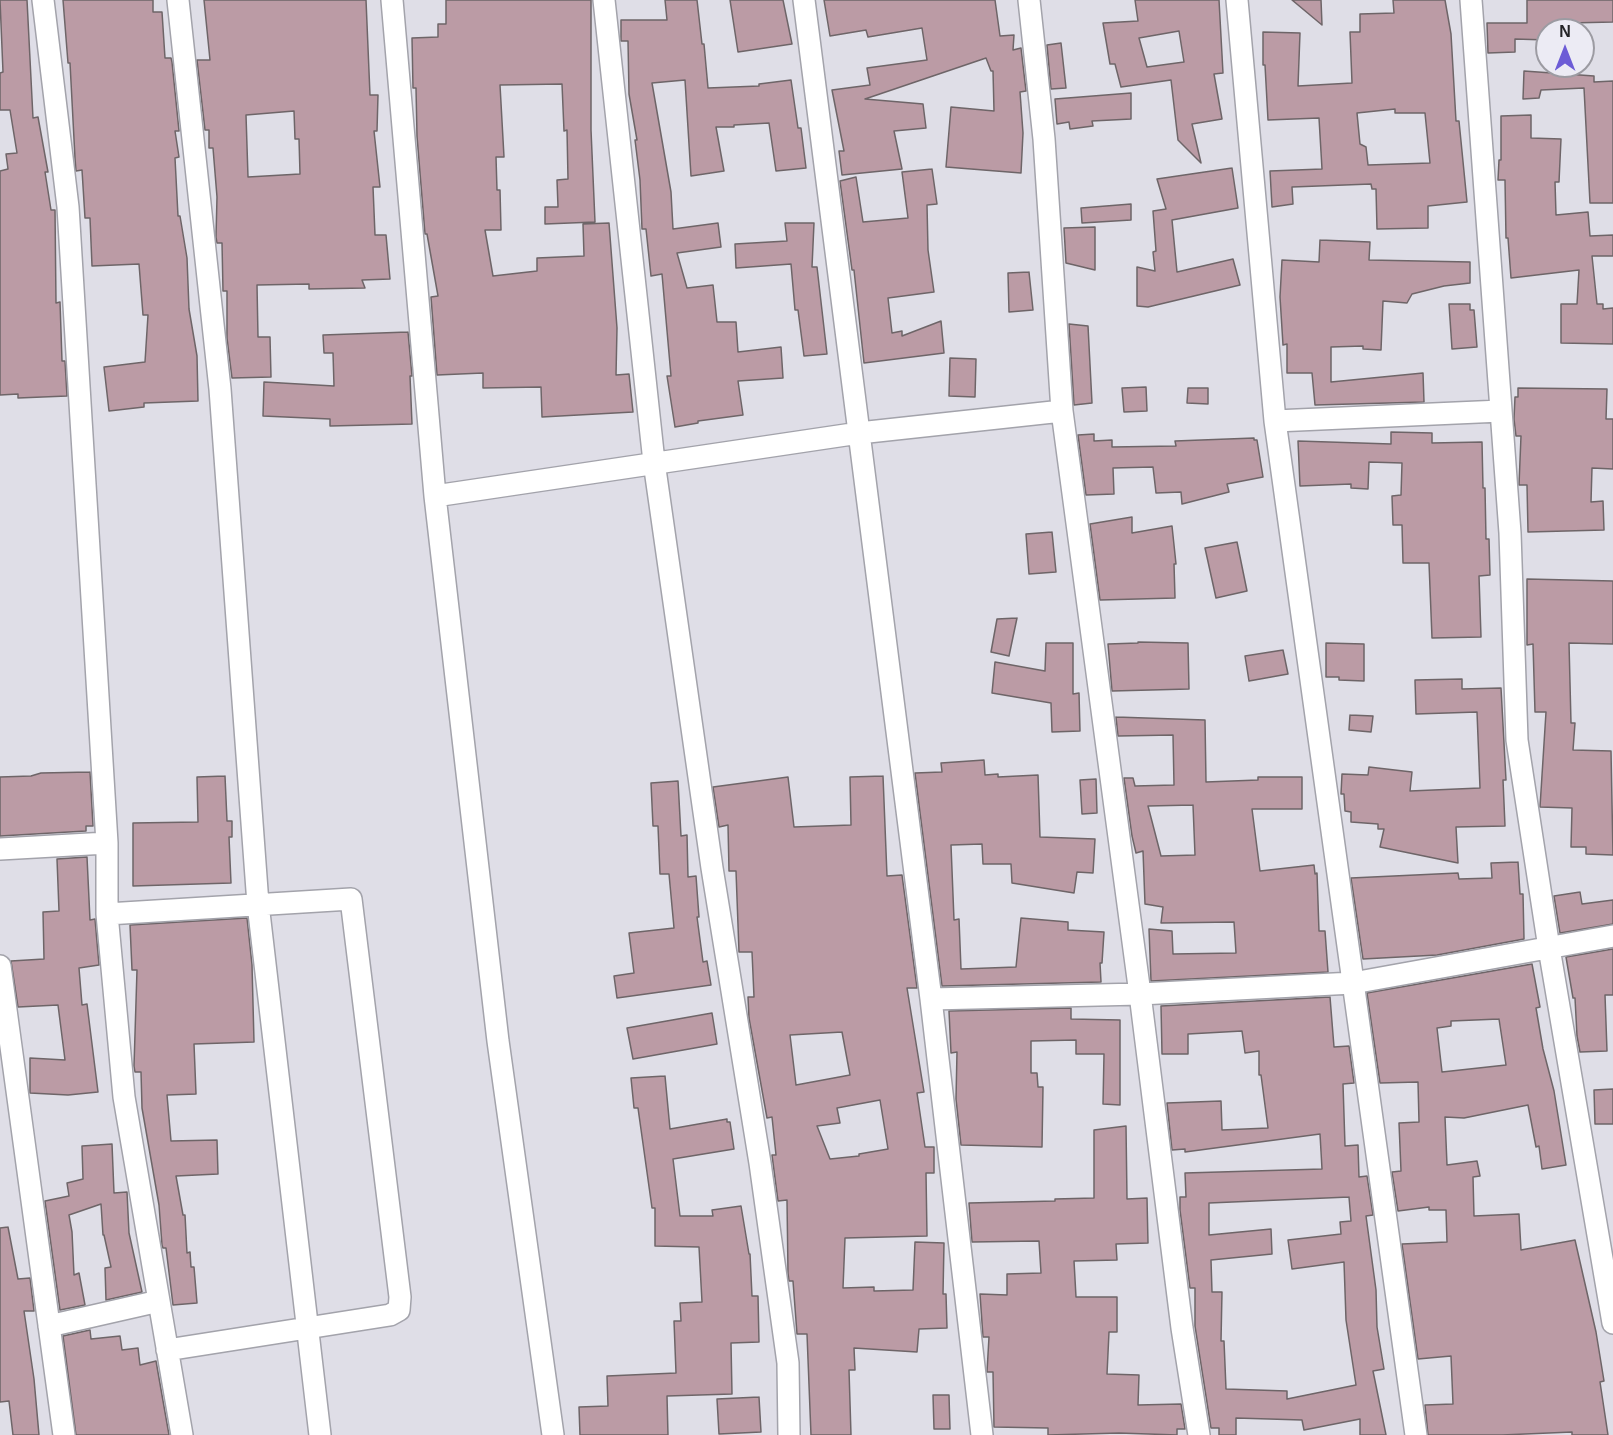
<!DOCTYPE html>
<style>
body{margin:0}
#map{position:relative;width:1613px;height:1435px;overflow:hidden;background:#dfdee7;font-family:Helvetica,sans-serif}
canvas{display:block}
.north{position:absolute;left:1535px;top:18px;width:60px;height:60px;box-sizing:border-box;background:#ecebf4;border:2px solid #9c9ba2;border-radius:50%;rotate:0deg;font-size:16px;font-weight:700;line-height:24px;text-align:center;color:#242427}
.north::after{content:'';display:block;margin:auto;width:21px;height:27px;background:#6d5cd6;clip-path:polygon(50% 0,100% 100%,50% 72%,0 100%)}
</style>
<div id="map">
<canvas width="1613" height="1435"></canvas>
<div class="north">N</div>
</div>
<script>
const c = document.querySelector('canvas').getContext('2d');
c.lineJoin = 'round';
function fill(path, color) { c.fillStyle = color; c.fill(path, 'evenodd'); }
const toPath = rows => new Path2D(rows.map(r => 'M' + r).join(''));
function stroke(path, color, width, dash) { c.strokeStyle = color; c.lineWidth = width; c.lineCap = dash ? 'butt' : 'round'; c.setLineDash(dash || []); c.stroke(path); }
const building = toPath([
 [0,0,27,0,33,118,38,117,48,172,45,172,51,210,55,210,56,303,60,302,62,361,65,361,67,396,18,398,18,394,0,395,0,171,8,169,6,154,17,153,10,110,0,110,0,73,3,72,0,0],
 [63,0,153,0,153,12,162,12,165,58,171,58,172,62,179,131,175,131,179,157,175,158,178,216,180,216,187,258,189,309,197,356,198,401,144,403,144,407,109,411,104,367,145,362,148,315,143,315,139,264,92,266,90,218,85,218,82,170,76,171,75,158,70,63,68,63,63,0],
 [204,0,366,0,370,95,378,95,377,131,374,131,380,187,373,187,375,235,386,235,390,279,362,280,365,288,309,289,309,284,257,285,258,337,270,337,271,377,232,378,227,338,227,291,223,291,222,243,217,243,216,237,217,197,213,148,209,148,209,130,205,130,197,60,210,60,204,0],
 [294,111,295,139,299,139,300,174,248,177,246,115,294,111],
 [446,0,591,0,591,130,595,222,545,224,545,207,558,207,557,180,568,179,567,130,564,131,562,84,500,85,504,157,496,157,497,190,500,190,501,230,485,230,493,276,537,271,537,258,584,256,583,224,609,223,617,328,616,375,629,374,633,412,542,417,541,387,483,388,483,373,437,375,431,297,438,296,427,234,425,234,417,136,416,88,413,88,412,38,438,37,438,24,446,24,446,0],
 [665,0,697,0,702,44,704,44,708,88,759,86,759,84,791,80,798,128,801,128,806,168,776,171,769,123,734,125,734,127,716,127,724,171,691,176,685,80,652,83,671,192,673,229,718,223,721,247,677,253,687,288,713,285,717,322,736,322,738,352,781,347,783,378,738,381,743,415,698,421,698,423,675,427,667,376,671,376,662,274,651,276,646,229,642,229,640,180,635,140,637,140,629,94,628,41,621,41,621,20,667,20,665,0],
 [730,0,783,0,792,44,738,52,730,0],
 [824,0,995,0,1000,36,1014,35,1013,50,1021,48,1026,91,1020,92,1023,133,1021,173,946,167,951,107,994,111,993,71,991,71,986,58,865,99,923,104,926,128,894,131,902,169,842,175,839,151,844,151,832,90,870,85,867,68,927,60,922,28,868,37,866,30,830,36,824,0],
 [1135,0,1219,0,1223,73,1214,74,1222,119,1192,124,1201,163,1178,140,1171,80,1121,87,1115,64,1110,64,1103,23,1138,21,1135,0],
 [1179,31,1184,62,1147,67,1139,38,1179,31],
 [1292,0,1321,0,1322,25,1292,0],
 [1393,0,1445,0,1451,34,1456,121,1459,121,1467,202,1428,206,1428,228,1377,229,1376,189,1372,189,1371,184,1292,187,1293,204,1272,207,1270,171,1322,169,1319,118,1268,120,1265,65,1263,65,1263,32,1300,33,1298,86,1352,83,1350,32,1360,32,1360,14,1394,13,1393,0],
 [1395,109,1395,113,1425,113,1430,163,1368,165,1366,147,1360,144,1357,113,1395,109],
 [1527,0,1613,0,1613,22,1569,23,1568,30,1547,30,1547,40,1515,39,1515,52,1488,53,1487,23,1527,23,1527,0],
 [1061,43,1066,88,1051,89,1047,45,1061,43],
 [1524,71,1594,76,1594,82,1613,81,1613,203,1590,203,1584,88,1541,90,1539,98,1523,99,1524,71],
 [1131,93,1131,119,1092,121,1093,126,1070,129,1069,122,1057,124,1055,99,1131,93],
 [1531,115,1531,138,1561,139,1559,182,1555,182,1556,215,1588,212,1590,236,1613,235,1613,256,1592,256,1597,304,1603,304,1603,309,1613,308,1613,344,1561,343,1561,304,1577,304,1579,270,1511,278,1508,238,1506,238,1505,180,1498,180,1499,160,1501,160,1501,116,1531,115],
 [1232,168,1238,208,1172,220,1177,272,1233,259,1240,285,1148,307,1137,306,1137,267,1155,271,1153,252,1156,251,1153,211,1166,209,1157,179,1232,168],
 [932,169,937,204,927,205,928,250,934,292,888,298,892,333,902,331,902,336,941,321,944,353,864,363,854,270,852,270,840,181,856,177,863,222,908,218,902,172,932,169],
 [1131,204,1131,220,1082,223,1081,208,1131,204],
 [785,223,814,223,812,267,817,267,827,354,804,356,798,310,795,310,791,264,736,268,735,244,787,241,785,223],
 [1095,227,1095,270,1066,263,1064,228,1095,227],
 [1320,240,1370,242,1369,260,1470,262,1470,283,1444,286,1412,294,1407,303,1383,301,1381,350,1363,349,1363,346,1331,347,1331,382,1423,373,1424,402,1315,405,1312,373,1287,373,1287,344,1283,345,1280,297,1282,260,1319,262,1320,240],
 [1029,272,1033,310,1009,312,1008,273,1029,272],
 [1449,304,1470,304,1470,310,1474,310,1477,347,1452,349,1449,304],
 [1069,324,1088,326,1092,403,1074,405,1069,324],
 [408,332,412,376,410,376,412,424,330,426,330,419,263,416,264,382,334,386,333,353,324,353,323,335,408,332],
 [950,358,976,359,975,397,949,396,950,358],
 [1146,387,1147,411,1124,412,1122,388,1146,387],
 [1188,388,1208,388,1208,404,1187,403,1188,388],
 [1518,388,1607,389,1606,419,1613,419,1613,469,1592,468,1591,502,1603,501,1604,530,1528,532,1527,485,1519,485,1521,436,1516,436,1514,419,1515,397,1518,397,1518,388],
 [1391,432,1432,433,1432,443,1482,442,1483,488,1485,488,1486,539,1489,539,1490,575,1479,576,1481,637,1432,638,1429,563,1403,563,1402,525,1393,525,1392,496,1401,495,1402,463,1369,462,1368,489,1351,488,1351,484,1300,486,1298,441,1391,444,1391,432],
 [1094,434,1094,441,1112,440,1112,447,1176,446,1175,441,1254,438,1254,440,1257,440,1263,477,1227,484,1229,492,1182,504,1181,492,1156,493,1153,467,1113,468,1114,494,1086,495,1078,435,1094,434],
 [1132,517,1132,533,1172,526,1176,564,1174,564,1175,598,1100,600,1090,524,1132,517],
 [1052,532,1056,572,1029,574,1026,534,1052,532],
 [1237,542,1247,591,1216,598,1205,548,1237,542],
 [1527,579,1613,581,1613,644,1569,643,1571,723,1575,723,1573,750,1611,751,1613,855,1586,854,1586,847,1571,847,1572,808,1540,807,1546,712,1535,712,1533,644,1527,645,1527,579],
 [1017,618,1009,656,991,652,997,619,1017,618],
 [1138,642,1188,643,1189,689,1112,691,1108,644,1138,643,1138,642],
 [1046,643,1073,643,1073,694,1079,693,1080,731,1052,732,1051,703,992,693,995,662,1045,671,1046,643],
 [1326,643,1364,644,1364,681,1339,680,1339,677,1326,677,1326,643],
 [1283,650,1288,674,1249,681,1245,656,1283,650],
 [1462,679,1462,689,1501,688,1506,780,1503,780,1505,826,1456,827,1458,863,1380,847,1384,829,1378,829,1378,824,1351,822,1351,812,1345,811,1344,794,1341,794,1342,774,1368,775,1369,767,1412,772,1410,791,1480,788,1477,712,1416,714,1415,680,1462,679],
 [1350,715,1373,716,1371,732,1349,730,1350,715],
 [1116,717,1205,720,1206,782,1258,780,1258,777,1302,777,1302,809,1252,809,1260,871,1314,865,1315,874,1317,873,1319,931,1325,931,1328,972,1151,981,1149,929,1172,931,1173,954,1236,953,1234,922,1161,923,1163,907,1145,904,1143,851,1136,853,1132,836,1124,778,1133,778,1135,786,1174,785,1173,735,1118,736,1116,717],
 [1193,805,1195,855,1161,856,1148,806,1193,805],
 [984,760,985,775,998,774,998,777,1038,775,1040,837,1095,839,1093,873,1077,872,1074,893,1012,883,1011,864,983,864,982,844,951,845,954,920,959,919,961,969,1016,967,1021,918,1068,922,1068,930,1104,932,1102,963,1100,963,1101,982,942,986,915,773,942,772,941,763,984,760],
 [90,772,93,826,86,826,86,831,0,836,0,777,31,776,41,773,90,772],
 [225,776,227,821,232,821,232,837,229,837,231,883,133,886,133,823,198,822,197,777,225,776],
 [883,776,887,876,902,875,917,988,907,988,924,1092,917,1093,925,1147,934,1147,934,1173,926,1173,927,1236,845,1238,843,1288,874,1287,874,1291,913,1290,915,1242,944,1243,943,1294,946,1294,947,1328,919,1329,917,1352,854,1348,855,1370,849,1370,851,1435,811,1435,807,1334,797,1334,793,1281,789,1281,788,1273,787,1200,778,1201,772,1155,776,1155,772,1117,767,1118,749,1018,748,997,754,997,752,952,739,952,736,871,729,871,728,825,719,827,713,787,788,777,794,827,851,825,850,777,883,776],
 [842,1032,850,1075,796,1085,790,1035,842,1032],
 [880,1100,888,1149,859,1154,859,1156,830,1159,817,1126,840,1123,837,1108,880,1100],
 [1096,779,1097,813,1082,814,1080,780,1096,779],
 [678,781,681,836,687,835,688,877,696,876,699,917,697,917,703,962,707,961,711,985,617,998,614,976,634,973,629,933,674,928,669,874,660,874,658,826,653,826,651,783,678,781],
 [87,857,90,920,95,919,99,965,79,968,82,1005,87,1004,98,1092,68,1095,30,1093,30,1058,65,1060,58,1005,18,1007,11,961,44,959,43,912,59,911,57,859,87,857],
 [1518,862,1520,894,1523,894,1524,939,1437,955,1363,959,1351,878,1458,873,1459,879,1492,878,1491,863,1518,862],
 [1580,892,1582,904,1613,900,1613,924,1560,933,1554,896,1580,892],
 [247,918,252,965,254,1042,194,1044,196,1094,167,1095,171,1141,217,1140,218,1174,176,1176,183,1215,185,1215,187,1253,190,1252,191,1267,194,1267,197,1303,173,1305,166,1248,163,1248,162,1245,159,1205,142,1108,141,1072,135,1072,134,1066,137,970,132,970,130,925,247,918],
 [1613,949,1613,995,1605,995,1607,1051,1580,1052,1577,1036,1575,998,1573,998,1566,957,1613,949],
 [1532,964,1540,1007,1536,1008,1543,1049,1554,1091,1566,1165,1542,1169,1539,1146,1536,1147,1528,1105,1464,1118,1445,1117,1447,1165,1477,1161,1480,1176,1473,1177,1474,1216,1519,1214,1521,1250,1575,1240,1596,1332,1604,1381,1600,1382,1608,1435,1572,1435,1572,1432,1502,1435,1428,1435,1425,1405,1453,1404,1451,1356,1418,1359,1402,1244,1447,1242,1446,1210,1429,1210,1429,1207,1398,1211,1392,1172,1401,1171,1399,1123,1419,1122,1418,1082,1380,1083,1367,993,1532,964],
 [1499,1019,1506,1065,1442,1072,1437,1028,1451,1026,1451,1021,1499,1019],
 [1330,997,1334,1047,1349,1046,1354,1083,1343,1084,1345,1146,1358,1145,1359,1177,1367,1176,1373,1215,1366,1216,1376,1290,1377,1327,1384,1369,1373,1371,1386,1435,1360,1435,1360,1419,1304,1430,1302,1420,1236,1418,1236,1435,1219,1435,1219,1428,1211,1428,1195,1326,1195,1288,1190,1288,1180,1210,1180,1197,1186,1197,1185,1173,1322,1169,1320,1134,1185,1152,1185,1149,1172,1150,1167,1103,1221,1101,1222,1130,1268,1128,1261,1075,1259,1075,1259,1051,1245,1053,1242,1031,1188,1034,1188,1054,1162,1054,1161,1006,1330,997],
 [1349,1197,1351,1221,1340,1222,1341,1234,1288,1240,1292,1269,1344,1262,1346,1320,1356,1385,1287,1399,1287,1391,1226,1389,1224,1341,1221,1341,1222,1292,1212,1292,1211,1260,1272,1254,1271,1229,1209,1235,1209,1203,1349,1197],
 [1071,1008,1071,1019,1120,1020,1120,1105,1103,1104,1104,1054,1076,1054,1076,1040,1031,1041,1031,1073,1037,1073,1038,1087,1043,1087,1042,1147,961,1145,956,1099,957,1052,951,1053,949,1011,1071,1008],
 [712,1013,717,1044,633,1059,627,1028,712,1013],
 [665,1076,670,1129,727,1119,727,1122,730,1122,734,1149,673,1159,680,1216,713,1216,712,1210,741,1206,749,1254,750,1254,752,1296,758,1296,759,1342,731,1343,732,1394,667,1396,668,1435,580,1435,579,1407,608,1406,607,1376,676,1373,674,1321,681,1321,680,1303,702,1302,699,1247,655,1246,655,1208,652,1208,638,1108,634,1108,631,1078,665,1076],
 [1613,1089,1613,1124,1595,1124,1594,1090,1613,1089],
 [1126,1126,1127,1199,1147,1198,1148,1243,1116,1244,1117,1260,1074,1261,1076,1297,1117,1297,1117,1332,1109,1332,1107,1374,1139,1375,1138,1405,1181,1404,1185,1429,1177,1429,1177,1435,1119,1433,1048,1435,1048,1428,994,1427,993,1372,987,1372,989,1337,983,1337,980,1294,1007,1295,1007,1274,1041,1273,1039,1241,972,1242,969,1203,1055,1201,1055,1199,1094,1198,1094,1130,1126,1126],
 [112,1144,114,1193,127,1192,129,1233,142,1292,106,1300,105,1268,111,1267,104,1235,103,1235,101,1204,69,1215,72,1232,74,1275,79,1273,85,1305,60,1310,45,1201,69,1196,67,1183,83,1179,82,1146,112,1144],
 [8,1227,18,1279,30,1278,34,1311,24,1311,34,1379,39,1435,13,1435,9,1401,0,1402,0,1228,8,1227],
 [90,1330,91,1339,120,1336,122,1350,138,1348,140,1365,156,1361,169,1435,76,1435,63,1336,90,1330],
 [933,1395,949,1395,950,1429,934,1429,933,1395],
 [759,1397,761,1432,719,1434,717,1399,759,1397]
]);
fill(building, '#bb9ba5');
stroke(building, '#6e6568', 1.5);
const minor = toPath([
 [43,0,68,207,107,843,107,914,124,1097,182,1435],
 [178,0,220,389,258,904,320,1435],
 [392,0,435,496,498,1041,553,1435],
 [604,0,654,462,712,868,760,1163,788,1363,789,1435],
 [804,0,931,999,982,1435],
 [1029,0,1044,139,1062,411,1140,994,1182,1328,1199,1435],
 [1237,0,1275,421,1416,1435],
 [1471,0,1510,533,1517,740,1549,948,1613,1323],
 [1275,421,1501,411],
 [435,496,859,433,1062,411],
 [0,849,107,843],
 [107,914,351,899,400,1297,399,1310,390,1315,167,1350],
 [0,966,64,1435],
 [931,999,1140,994,1353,983,1613,936],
 [49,1326,159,1301]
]);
stroke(minor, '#a3a3ab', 24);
stroke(minor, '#fff', 21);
</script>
